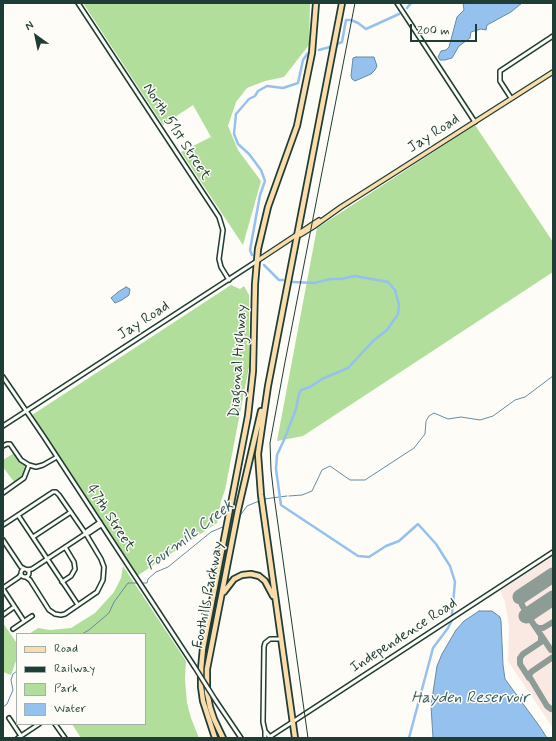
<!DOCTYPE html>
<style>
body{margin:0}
#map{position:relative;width:556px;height:741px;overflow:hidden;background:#fdfcf7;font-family:Mynerve,sans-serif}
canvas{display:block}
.frame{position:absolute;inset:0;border:4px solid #1f3d34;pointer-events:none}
.legend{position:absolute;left:16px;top:633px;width:130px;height:92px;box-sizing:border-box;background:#fdfcf7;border:1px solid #a4b0a9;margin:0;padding:5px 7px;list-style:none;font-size:12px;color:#1f3d34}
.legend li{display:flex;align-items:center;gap:8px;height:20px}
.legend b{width:20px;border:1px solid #a4b0a9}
.north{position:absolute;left:16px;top:16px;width:40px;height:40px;-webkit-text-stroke:3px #fdfcf7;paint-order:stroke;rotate:327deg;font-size:11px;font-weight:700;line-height:16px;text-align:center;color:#1f3d34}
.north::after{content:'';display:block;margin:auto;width:14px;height:18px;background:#1f3d34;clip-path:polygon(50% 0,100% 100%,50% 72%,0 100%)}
.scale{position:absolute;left:410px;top:24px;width:67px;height:18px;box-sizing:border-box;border:2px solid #1f3d34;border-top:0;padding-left:5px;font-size:12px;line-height:14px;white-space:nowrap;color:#1f3d34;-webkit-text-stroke:3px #fdfcf7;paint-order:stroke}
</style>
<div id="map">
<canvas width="556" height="741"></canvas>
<div class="frame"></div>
<ul class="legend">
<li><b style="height:5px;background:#faddab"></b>Road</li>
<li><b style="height:5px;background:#1f3d34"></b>Railway</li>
<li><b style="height:11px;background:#b2de9c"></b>Park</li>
<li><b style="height:11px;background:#94c1ee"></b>Water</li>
</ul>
<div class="north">N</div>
<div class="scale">200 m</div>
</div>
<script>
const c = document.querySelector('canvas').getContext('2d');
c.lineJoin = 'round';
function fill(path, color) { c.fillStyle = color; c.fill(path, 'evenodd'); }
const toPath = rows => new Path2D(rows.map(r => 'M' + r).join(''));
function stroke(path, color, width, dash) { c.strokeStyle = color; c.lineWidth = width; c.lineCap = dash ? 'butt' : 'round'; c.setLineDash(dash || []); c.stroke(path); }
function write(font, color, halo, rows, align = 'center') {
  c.font = font + ' Mynerve,sans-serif'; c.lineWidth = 3; c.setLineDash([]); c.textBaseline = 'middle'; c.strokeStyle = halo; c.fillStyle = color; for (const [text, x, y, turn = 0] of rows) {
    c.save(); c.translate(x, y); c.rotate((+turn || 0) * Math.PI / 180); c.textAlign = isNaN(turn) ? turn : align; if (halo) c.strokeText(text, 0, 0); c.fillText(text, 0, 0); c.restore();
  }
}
fill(toPath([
 [553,556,553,728,508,661,509,626,505,602,500,590]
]), '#fae8e3');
fill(toPath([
 [83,3,310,3,309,45,284,77,265,81,247,88,236,102,228,126,238,150,261,181,243,245,181,152,211,137,193,105,163,125],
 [475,125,553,242,553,272,303,436,277,441,317,228],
 [231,285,240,289,244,286,249,295,249,367,225,490,221,501,217,523,137,576,32,415],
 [14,453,22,464,28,466,20,478,14,482,3,467,3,460],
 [123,566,186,661,185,679,187,703,191,718,199,738,81,738,72,724,145,724,145,634,29,634,38,628,50,630,71,628,95,613,114,592,121,578],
 [3,623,16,642,17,650,17,658,11,675,3,672]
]), '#b2de9c');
const water = toPath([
 [463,3,522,3,511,12,487,25,486,30,481,29,471,32,470,38,459,46,452,58,445,60,440,60,438,57,441,51,446,50,449,47,457,17,464,10,463,3],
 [356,57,374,57,377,66,375,70,371,74,355,81,352,79,351,76,353,58,356,57],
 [126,287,130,289,129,295,122,300,115,303,111,298,118,292,126,287],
 [479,611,492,611,500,617,501,621,503,665,505,679,540,727,547,738,433,738,431,706,437,666,442,654,456,630,464,621,479,611]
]);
fill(water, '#94c1ee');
stroke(water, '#658ca4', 1);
stroke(toPath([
 [289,496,302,495,312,491,322,470,330,466,350,480,365,480,414,448,425,434,426,421,429,416,434,413,448,419,461,417,480,420,493,416,515,400,525,397,553,376],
 [264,499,287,496],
 [239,517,247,506,259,501],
 [229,523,235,520],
 [141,583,147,583,148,579,156,572,168,567,211,532,225,526],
 [82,634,89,630,109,613,114,602,128,583,137,583],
 [3,707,7,704,13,690,11,680,13,674,17,671]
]), '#658ca4', 1);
stroke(toPath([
 [407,8,411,3],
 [337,44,342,42,346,20,351,20,358,23,366,29,399,14],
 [319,50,330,47],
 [252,255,250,250,260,195,265,181,261,170,249,154,238,144,234,134,236,114,249,99,255,96,258,91,267,86,283,88,298,83,303,60,308,53],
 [264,265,279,280,283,280],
 [293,282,314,283,331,279,341,279,355,276,388,282,395,290,399,305,398,314,387,330,373,341,348,368,322,379,310,387,301,390,299,394,296,409,284,440,277,455,276,469,281,505,358,556,369,557,386,546,399,541,418,524,436,544,450,566,455,582,452,614],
 [409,738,433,648,448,628,452,620]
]), '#94c1ee', 2.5);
stroke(toPath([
 [520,597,522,605,530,619],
 [534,610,531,613,530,619,551,650],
 [535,626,538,628,543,628,553,622],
 [529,678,520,664,520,658,523,654,541,642,541,636],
 [551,709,547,706,529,676,531,672,553,657]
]), '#8e9c96', 6);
stroke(toPath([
 [520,597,553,575],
 [526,616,553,598]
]), '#8e9c96', 15);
const minor = toPath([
 [78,3,219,217,223,230,219,259,221,267,229,280],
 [397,3,475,122],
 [511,98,500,81,500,71,553,36],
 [3,377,44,437,194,666],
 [3,426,257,261],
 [3,446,7,444,10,444,21,460,29,465,36,467,43,465,57,457],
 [3,493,24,478,29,465],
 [18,515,78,605],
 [3,525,53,492,56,492,59,495,86,534,101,559,104,567,103,580,97,592,65,614,61,615,55,614,49,610,30,580,26,577],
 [85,534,87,531,100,522],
 [33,537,71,512],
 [3,540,21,567,25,569],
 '21 573a4 4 0 1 1 8 0a4 4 0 1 1-8 0Z',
 [27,570,32,569,85,534,89,533,101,525],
 [62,582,71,576,75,569,74,562,65,547],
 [3,588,19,577,21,574],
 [3,589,24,621],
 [3,615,14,607],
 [13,629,32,616],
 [216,701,241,738],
 [9,718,21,736],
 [55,724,65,738],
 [265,731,265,738],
 [270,737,265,731,263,722,264,647,265,643,270,639,281,639],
 [18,738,39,724],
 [268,738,553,552]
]);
const major = toPath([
 [298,234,300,235,313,227,341,207,553,72],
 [257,261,319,220]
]);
const highway = toPath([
 [224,592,234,579,242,575,251,574,259,576,265,581,273,596],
 [215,738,203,701,201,687,201,669,203,648,248,416,253,371,255,284,258,249,268,207,297,126,312,53,316,3],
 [223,738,214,719,210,707,207,692,207,669,238,510,261,411],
 [295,738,261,495,258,454,268,386,342,3]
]);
stroke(minor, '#1f3d34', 6);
stroke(major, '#1f3d34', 6);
stroke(highway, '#1f3d34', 8);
stroke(minor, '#fdfcf7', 3);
stroke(major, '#faddab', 3.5);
stroke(highway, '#faddab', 4.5);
stroke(toPath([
 [308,738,274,496,271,470,270,443,285,362,355,3]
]), '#1f3d34', 1);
const minorBridge = toPath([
 [194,666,216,701]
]);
stroke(minorBridge, '#1f3d34', 6, []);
stroke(minorBridge, '#fdfcf7', 3);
write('15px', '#1f3d34', '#fdfcf7', [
 ["North 51st Street",176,132,57],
 ["Jay Road",434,134,-33],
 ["Jay Road",144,321,-33],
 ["Diagonal Highway",239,361,-86],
 ["47th Street",110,518,57],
 ["Foothills Parkway",209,595,-79],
 ["Independence Road",404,636,-33]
]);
write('italic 16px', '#3c5e62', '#fdfcf7', [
 ["Fourmile Creek",190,536,-37],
 ["Hayden Reservoir",470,699]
]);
</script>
